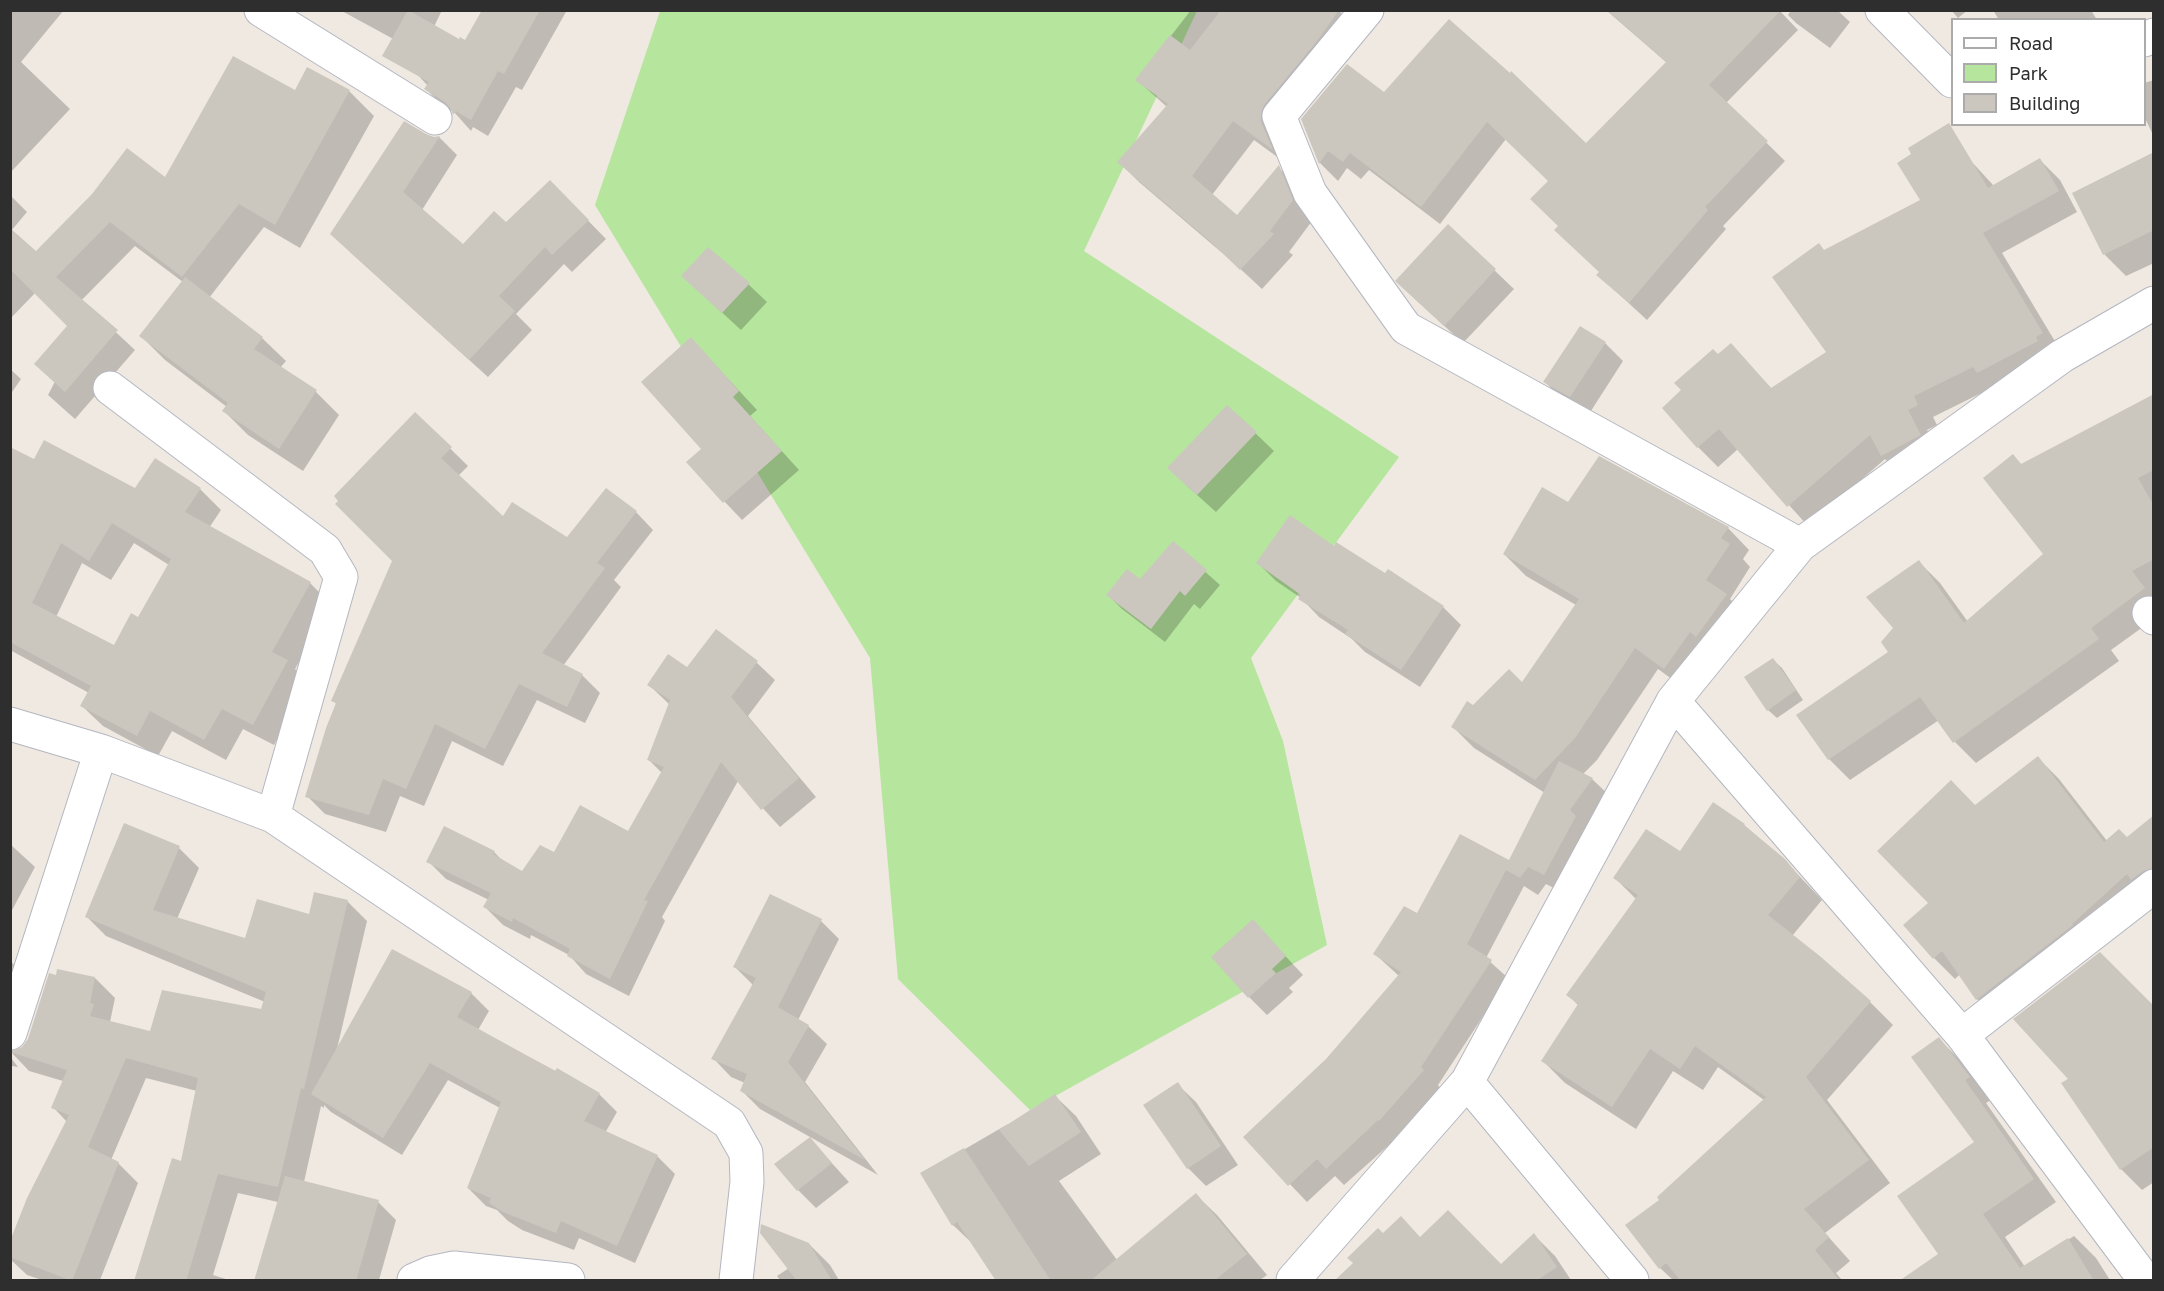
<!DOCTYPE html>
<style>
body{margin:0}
#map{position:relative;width:2164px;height:1291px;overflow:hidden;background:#efe9e1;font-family:"Golos Text",sans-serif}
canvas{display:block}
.frame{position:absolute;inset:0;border:12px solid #2e2e2e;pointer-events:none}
.legend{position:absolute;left:1951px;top:18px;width:195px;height:108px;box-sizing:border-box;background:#fff;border:2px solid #ababab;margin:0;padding:8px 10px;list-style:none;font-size:18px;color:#2e2e2e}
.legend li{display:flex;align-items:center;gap:12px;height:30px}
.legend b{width:30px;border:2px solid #ababab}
</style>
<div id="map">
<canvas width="2164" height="1291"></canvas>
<div class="frame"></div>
<ul class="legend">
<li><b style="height:8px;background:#fff"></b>Road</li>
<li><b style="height:16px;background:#b6e59e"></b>Park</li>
<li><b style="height:16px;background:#cbc7bf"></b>Building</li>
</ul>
</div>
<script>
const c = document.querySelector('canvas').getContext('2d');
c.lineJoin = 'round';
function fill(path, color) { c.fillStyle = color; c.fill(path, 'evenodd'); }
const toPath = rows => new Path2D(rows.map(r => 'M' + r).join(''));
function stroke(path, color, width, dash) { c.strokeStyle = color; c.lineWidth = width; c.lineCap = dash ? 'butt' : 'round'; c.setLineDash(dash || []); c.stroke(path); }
fill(toPath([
 [660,11,1197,11,1084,251,1399,457,1251,658,1283,741,1327,945,1030,1110,898,979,870,658,595,205]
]), '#b6e59e');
fill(toPath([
 [10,10,64,10,21,62,70,109,10,173],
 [340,10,442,10,421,54],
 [483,10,567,10,522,90,516,87,488,136,473,127,471,131,454,112,443,106,426,89,428,86,416,73,460,41,466,42],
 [1191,10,1338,10,1359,31,1285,125,1291,167,1254,140,1212,195,1238,217,1279,168,1299,188,1312,221,1289,252,1293,255,1262,289,1234,263,1139,182,1119,162,1167,107,1137,80],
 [1606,10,1779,10,1798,30,1726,103,1785,161,1723,226,1726,229,1647,320,1598,275,1601,272,1560,226,1550,181,1506,139,1440,224,1369,170,1361,179,1347,168,1338,181,1320,163,1302,120,1384,94,1586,145,1667,63],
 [1791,10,1837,10,1850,22,1830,48,1796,23,1788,15],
 [1951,10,1968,10,1958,18],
 [1993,10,2091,10,2097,20,1999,20],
 [2154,80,2154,137,2144,116,2144,83],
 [349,91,374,116,300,248,264,227,209,298,262,338,286,361,280,368,316,392,339,415,303,471,248,435,224,411,227,407,165,360,141,336,183,282,135,246,63,319,36,292,10,319,10,195,27,212,11,231,36,253,166,179,295,92],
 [439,137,457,155,422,210,463,246,506,224,568,200,606,239,572,272,564,264,516,314,532,330,488,377,350,252,434,138],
 [2154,153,2154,263,2126,276,2105,255,2074,193],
 [1970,160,1994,186,2040,160,2060,180,2077,212,2002,253,2062,353,1933,417,1937,425,1927,430,1940,455,1902,475,1885,459,1808,526,1738,449,1718,467,1698,447,1718,356,1731,345,1772,389,1828,352,1825,251,1922,201],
 [1448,226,1514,289,1463,343,1415,299],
 [748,284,767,302,741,330,702,294],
 [92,310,135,350,75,419,48,395],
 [691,339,757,410,750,416,799,470,742,520,688,463,703,449],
 [1605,343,1623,361,1589,414,1563,400,1545,382],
 [10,369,21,379,10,395],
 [2154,395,2154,619,2111,650,2119,661,1976,763,1955,742,1939,720,1850,780,1829,759,1890,653,1895,628,1919,562,1940,583,1968,622,2045,555,2013,456,2022,465],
 [1228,407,1274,451,1216,512,1187,486],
 [415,414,468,466,458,476,503,518,568,539,636,512,653,530,614,580,621,587,563,666,582,675,600,693,585,723,537,700,503,766,452,741,424,806,400,796,386,832,325,814,307,796,337,705,333,700,394,561],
 [35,461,136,490,200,489,221,510,209,528,310,583,331,604,295,669,308,682,274,745,243,729,226,760,172,731,158,756,103,726,82,706,89,693,10,650,10,468],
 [134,543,169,565,139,619,115,647,56,617,82,563,111,580],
 [1569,504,1728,528,1749,550,1743,559,1750,567,1730,599,1748,617,1687,690,1658,669,1597,760,1583,774,1592,779,1610,796,1562,892,1546,884,1538,895,1524,886,1486,958,1508,978,1438,1085,1440,1088,1398,1137,1344,1185,1335,1176,1307,1202,1245,1137,1328,1060,1399,976,1375,954,1417,915,1509,862,1545,793,1474,748,1452,726,1473,707,1523,684,1576,605,1526,576,1504,554],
 [1173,543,1220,585,1200,609,1194,604,1165,642,1122,609,1108,595,1140,581],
 [1334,548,1443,607,1461,625,1420,687,1365,652,1352,639,1319,617,1301,598,1276,581,1258,563],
 [1773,660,1782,668,1803,700,1777,718,1768,710],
 [757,663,775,680,748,716,816,797,780,827,738,781,662,917,665,921,629,996,586,974,569,955,531,935,530,939,503,925,485,907,489,900,446,879,428,861,494,852,503,861,523,873,555,854,629,833,662,773,649,760,670,705,649,685,688,669],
 [2038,758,2059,779,2107,841,2127,839,2154,817,2154,899,1998,1020,1977,999,1960,974,1955,979,1934,958,1930,903,1975,807],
 [1714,805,1744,825,1784,860,1822,900,1792,936,1870,1002,1893,1025,1827,1100,1890,1183,1825,1233,1850,1261,1836,1273,1842,1280,1673,1280,1660,1268,1661,1200,1764,1100,1718,1067,1703,1090,1673,1071,1636,1129,1565,1083,1543,1061,1579,1006,1568,995,1637,900,1615,878,1680,854],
 [10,844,35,867,10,914],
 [179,848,199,868,177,919,246,940,347,901,367,921,337,1049,471,993,489,1011,478,1030,599,1094,617,1112,605,1133,657,1156,675,1174,635,1263,579,1238,574,1250,522,1230,508,1221,497,1210,486,1206,468,1188,500,1108,448,1080,402,1155,331,1112,324,1105,324,1108,321,1106,304,1182,378,1202,396,1220,379,1280,256,1280,278,1202,238,1193,213,1275,229,1280,136,1280,182,1163,197,1091,146,1078,111,1160,118,1163,138,1183,100,1280,42,1280,27,1275,10,1259,10,1245,67,1122,53,1107,63,1081,29,1071,12,1053,12,1059,18,1067,12,1066,10,1070,10,961,33,982,12,1053,23,1048,95,978,115,998,110,1022,151,1033,262,1010,265,1002,106,936,86,916],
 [821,921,839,939,798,1020,808,1026,827,1044,805,1082,878,1175,760,1109,742,1091,745,1083,731,1077,713,1058,754,986,735,967],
 [1253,921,1303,975,1289,988,1293,992,1267,1015,1249,997],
 [2154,1008,2154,1182,2142,1190,2121,1169,2063,1083],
 [1939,1039,1961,1061,1991,1100,1986,1103,2056,1202,2005,1237,2025,1267,2074,1236,2096,1258,2110,1280,1920,1280,1941,1255,1976,1143],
 [1177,1084,1196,1102,1238,1165,1206,1186,1188,1168],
 [1055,1096,1076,1116,1101,1154,1059,1181,1117,1260,1196,1195,1217,1215,1267,1275,1260,1280,998,1280,974,1245,953,1225,922,1174,1008,1124,1009,1125],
 [810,1139,849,1182,816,1208,798,1190],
 [1534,1235,1555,1256,1571,1280,1337,1280,1384,1236,1421,1238,1501,1266],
 [809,1244,830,1265,839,1280,780,1280,777,1276,789,1268]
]), '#0003');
fill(toPath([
 [408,10,459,39,460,37,465,40,482,10,540,10,504,74,498,71,471,120,456,111,453,115,451,109,445,102,424,89,429,82,382,56],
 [1221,10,1339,10,1317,41,1264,105,1261,113,1261,122,1273,150,1233,121,1192,176,1237,215,1279,165,1293,200,1270,231,1274,234,1240,270,1212,243,1117,162,1168,104,1135,80,1170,35,1190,50],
 [1607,10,1781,10,1709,85,1768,141,1705,207,1708,210,1629,303,1596,275,1599,272,1554,230,1558,226,1530,199,1548,181,1487,122,1421,207,1350,153,1343,162,1328,151,1319,164,1301,119,1347,64,1384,92,1449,19,1510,73,1511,71,1586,143,1666,62],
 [233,56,295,90,307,67,350,90,275,225,239,204,182,277,110,222,56,277,118,330,65,392,34,364,67,326,10,269,10,228,36,251,92,194,127,148,165,177],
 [404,121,426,134,434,137,440,136,403,192,463,244,494,211,506,222,550,180,589,220,552,255,545,247,499,296,515,311,469,360,330,234],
 [1949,123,1988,188,2040,158,2059,191,1983,233,2043,333,2036,337,2038,341,1977,373,1973,367,1914,396,1918,405,1908,410,1921,435,1881,456,1870,435,1787,507,1719,429,1697,448,1662,408,1681,390,1674,383,1713,349,1718,354,1731,343,1771,388,1826,352,1772,277,1819,243,1824,250,1920,200,1897,163,1911,154,1908,148],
 [2154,152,2154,230,2103,255,2072,193],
 [1448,224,1496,269,1444,326,1395,281],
 [708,247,750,283,722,313,681,276],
 [185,277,263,337,254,349,317,390,279,449,222,411,228,403,139,336],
 [1580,326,1606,342,1570,397,1543,382],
 [691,337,739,391,733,397,782,451,723,503,686,462,701,449,641,382],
 [2154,394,2154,470,2138,478,2154,506,2154,559,2132,571,2145,588,2091,628,2099,639,1953,743,1920,697,1828,760,1796,715,1888,652,1881,642,1893,628,1866,597,1919,560,1964,623,2043,554,1983,478,2013,454,2021,464],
 [1227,405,1257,432,1197,495,1167,468],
 [415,412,452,447,441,458,503,516,512,502,567,537,606,488,637,511,597,563,605,568,542,653,583,674,567,707,519,684,485,749,435,724,406,789,383,779,369,815,305,797,326,728,336,703,331,701,392,561,335,504,338,501,334,496],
 [44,440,135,488,155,458,201,488,185,512,311,582,272,652,288,660,253,725,222,709,204,740,150,711,137,736,80,706,91,686,12,643,10,646,10,447,34,459],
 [112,523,171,559,138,617,131,613,114,645,32,603,61,543,89,561],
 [1599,456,1729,527,1721,538,1730,544,1706,580,1727,594,1696,637,1690,632,1664,669,1635,648,1575,738,1535,780,1451,727,1467,701,1473,705,1509,669,1522,682,1579,599,1503,554,1542,487,1568,502],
 [1290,515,1334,546,1336,542,1385,573,1388,569,1444,606,1401,670,1345,634,1348,630,1298,599,1301,595,1256,563],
 [1173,541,1207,570,1185,596,1180,591,1151,629,1106,595,1127,569,1140,579],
 [716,629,758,661,731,697,799,778,761,810,721,762,644,900,648,901,610,979,567,956,570,949,513,918,512,922,483,907,491,893,426,862,444,826,495,851,493,854,522,871,540,845,554,852,580,805,628,831,664,767,647,760,670,700,647,685,668,654,687,667],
 [1773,658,1796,690,1767,711,1744,677],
 [2038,756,2104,842,2119,829,2127,837,2154,815,2154,868,2143,871,2131,880,2127,874,2072,924,2073,925,1976,1000,1942,951,1933,959,1903,925,1928,903,1877,851,1951,780,1975,805],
 [1559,761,1593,778,1570,810,1576,816,1544,875,1528,867,1520,878,1506,870,1467,944,1492,960,1421,1067,1424,1070,1379,1121,1378,1120,1326,1169,1317,1159,1288,1186,1243,1137,1326,1059,1401,972,1373,954,1404,906,1417,913,1460,834,1509,860],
 [1713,802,1745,824,1744,825,1785,859,1800,877,1768,915,1821,957,1871,1001,1806,1077,1869,1160,1804,1209,1829,1237,1815,1250,1840,1281,1681,1281,1666,1263,1659,1269,1625,1225,1659,1200,1657,1197,1766,1097,1695,1046,1680,1069,1650,1049,1612,1107,1541,1061,1578,1004,1566,995,1638,895,1613,878,1646,829,1680,851],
 [124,823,180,846,153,910,245,938,257,899,309,914,314,892,348,900,304,1089,301,1088,278,1187,218,1174,186,1281,134,1281,172,1158,181,1161,198,1078,126,1058,88,1147,119,1162,72,1281,10,1257,10,1241,27,1198,69,1115,51,1108,67,1070,10,1052,22,1047,28,1039,49,973,56,975,57,969,95,977,90,1003,94,1004,90,1016,150,1031,162,990,261,1009,266,992,85,917],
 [770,894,822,919,778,1007,809,1025,788,1062,865,1160,740,1091,747,1074,711,1059,756,978,733,967],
 [1253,919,1286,956,1272,969,1276,973,1248,998,1211,957],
 [392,949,472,992,457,1017,555,1071,557,1068,600,1093,584,1121,658,1155,617,1246,561,1221,556,1233,503,1212,489,1203,491,1198,467,1188,501,1102,430,1063,383,1138,311,1094],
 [2100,952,2154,1006,2154,1147,2120,1170,2061,1083,2068,1079,2013,1019],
 [1939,1037,1970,1077,1965,1080,2034,1179,1983,1214,2020,1268,2068,1238,2094,1281,1899,1281,1938,1254,1897,1196,1974,1142,1911,1057],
 [1178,1082,1221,1146,1187,1169,1143,1105],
 [1055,1094,1081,1132,1029,1166,999,1130],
 [810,1137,832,1163,797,1191,774,1164],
 [964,1148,1051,1281,996,1281,957,1222,952,1226,920,1173],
 [285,1176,379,1200,356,1281,254,1281],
 [1196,1193,1247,1254,1214,1281,1090,1281],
 [1448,1210,1501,1264,1534,1233,1557,1267,1536,1281,1334,1281,1353,1263,1347,1258,1378,1228,1383,1233,1401,1216,1420,1237],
 [761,1224,809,1243,832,1281,797,1281,760,1233]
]), '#cbc7bf');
const street = toPath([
 [261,10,435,118],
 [1367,10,1279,116,1310,193,1406,328,1800,545],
 [1882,10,1952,81],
 [2144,40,2154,35],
 [110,388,325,550,341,577,273,816],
 [2149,613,2154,618],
 [1673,701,1962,1035,2145,1280],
 [10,724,101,751,273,816,729,1123,746,1153,747,1182,736,1280],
 [10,1033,101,751],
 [1962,1035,2154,886],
 [1467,1082,1632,1280],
 [414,1280,430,1273,454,1268,568,1280],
 [1293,1280,1467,1082,1673,701,1800,545,2062,356,2154,303]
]);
stroke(street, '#b4b7c1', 35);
stroke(street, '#fff', 33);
</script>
